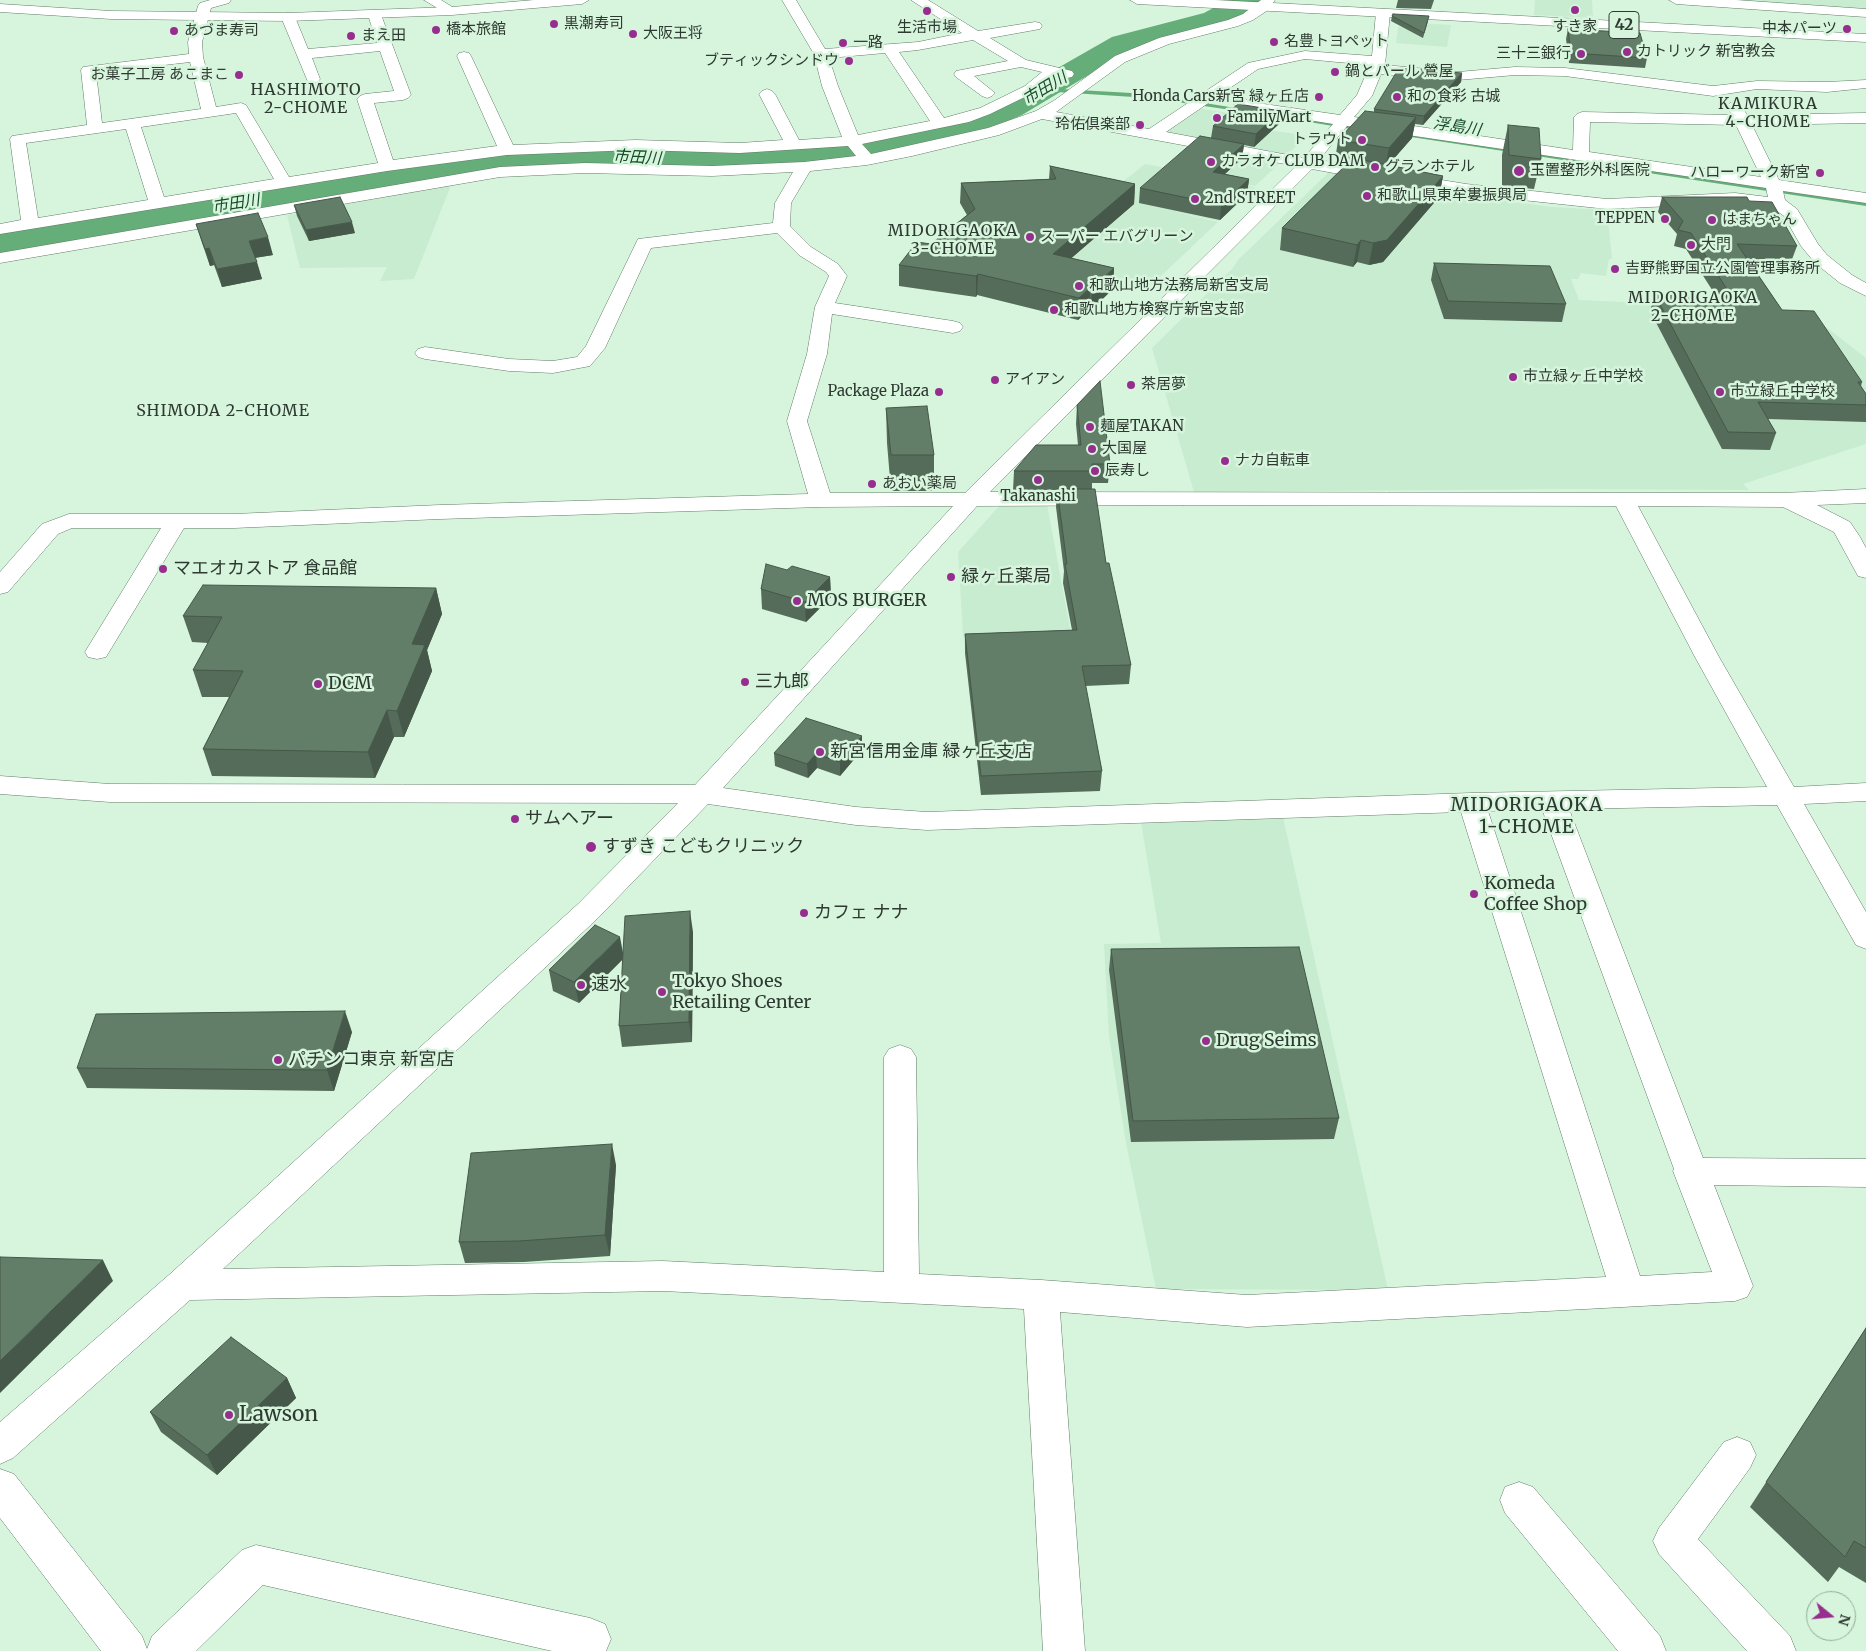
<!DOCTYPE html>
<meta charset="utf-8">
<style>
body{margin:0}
#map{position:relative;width:1866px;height:1651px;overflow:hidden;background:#d7f5dd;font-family:Merriweather,serif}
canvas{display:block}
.north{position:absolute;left:1806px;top:1591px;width:50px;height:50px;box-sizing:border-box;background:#d7f5dd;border:1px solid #93aa98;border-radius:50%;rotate:107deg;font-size:14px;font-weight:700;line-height:20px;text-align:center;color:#2e3a31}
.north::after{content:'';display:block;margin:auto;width:18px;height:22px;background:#972d8f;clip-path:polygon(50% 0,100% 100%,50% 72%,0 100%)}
</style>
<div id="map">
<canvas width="1866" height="1651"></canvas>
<div class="north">N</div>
</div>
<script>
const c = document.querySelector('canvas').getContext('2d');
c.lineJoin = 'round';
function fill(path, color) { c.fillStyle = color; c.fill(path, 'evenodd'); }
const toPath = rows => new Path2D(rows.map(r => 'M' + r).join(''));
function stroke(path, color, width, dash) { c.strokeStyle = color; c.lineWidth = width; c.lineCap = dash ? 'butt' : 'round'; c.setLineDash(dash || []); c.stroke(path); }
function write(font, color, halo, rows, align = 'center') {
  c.font = font + ' Merriweather,"Noto Sans JP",serif'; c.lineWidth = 5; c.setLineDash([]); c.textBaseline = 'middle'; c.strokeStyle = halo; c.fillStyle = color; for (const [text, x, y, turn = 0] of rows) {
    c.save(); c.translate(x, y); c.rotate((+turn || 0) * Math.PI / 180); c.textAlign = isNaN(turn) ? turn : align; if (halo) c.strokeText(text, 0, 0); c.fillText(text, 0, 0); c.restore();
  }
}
fill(toPath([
 [1535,0,1592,0,1593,18,1534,15],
 [1705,0,1866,0,1866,12],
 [1413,23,1451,25,1447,47,1396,43,1398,27],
 [1196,108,1249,116,1242,126,1308,136,1286,155,1163,134],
 [1198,146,1282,161,1255,186,1177,170,1257,188,1219,221,1170,211,1218,222,1144,292,1064,267,969,220,960,203,1104,197,1145,164,1171,169],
 [1331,170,1364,178,1444,193,1553,207,1607,210,1612,259,1609,259,1606,276,1581,273,1578,279,1571,279,1579,300,1804,310,1866,358,1866,444,1743,484,1749,490,1562,489,1194,492,1152,348,1233,268,1238,260],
 [451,185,414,279,380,281,387,267,300,268,287,215],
 [1047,504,1100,791,981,795,963,634,958,552,1000,505],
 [1283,817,1388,1290,1156,1289,1126,1143,1109,1036,1104,944,1161,943,1141,822]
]), '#c8eccf');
fill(toPath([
 [1043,88,1149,94,1248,110,1245,112,1149,98,1041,91,1041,89,1043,88],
 [1269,112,1363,127,1366,129,1363,131,1267,115,1267,113,1269,112],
 [1400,132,1866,202,1866,206,1398,135,1397,134,1400,132]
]), '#66ae79');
fill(toPath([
 [1228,0,1263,0,1259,6,1224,25,1132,49,1022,115,989,129,898,153,840,164,730,173,602,166,500,171,0,254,0,232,500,151,602,146,730,153,840,144,896,134,967,115,1000,101,1112,37,1204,13,1228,0]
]), '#66ae79');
const minor = toPath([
 [210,0,231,0,229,3,211,8,202,42,203,57,216,107,241,103,246,105,289,177,378,163,357,99,360,96,365,94,394,91,380,51,312,58,320,79,318,82,308,82,281,17,288,13,295,17,308,49,377,43,368,15,370,12,380,12,411,95,408,98,403,100,374,103,393,160,497,146,457,56,459,53,464,52,469,53,471,56,513,145,635,140,740,143,783,140,759,94,762,91,767,89,772,91,775,94,799,140,842,137,822,86,814,54,782,0,796,0,825,49,918,42,962,33,911,0,928,0,978,31,1035,22,1040,23,1042,26,1040,29,990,38,1026,60,1072,71,1074,74,1072,77,1067,78,1056,76,1035,92,990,114,969,122,862,144,871,154,988,128,1036,111,1055,100,1115,56,1159,38,1228,20,1243,14,1261,0,1275,0,1268,10,1253,20,1238,26,1169,44,1125,62,1056,112,1149,129,1248,63,1305,51,1372,56,1376,13,1383,9,1390,13,1385,65,1458,72,1515,67,1565,68,1713,86,1757,81,1827,82,1866,80,1866,88,1827,92,1757,89,1713,96,1565,76,1515,75,1458,80,1381,74,1372,96,1354,117,1573,150,1574,117,1577,114,1582,112,1732,115,1727,106,1730,103,1735,101,1740,103,1747,115,1866,113,1866,123,1752,125,1779,180,1866,193,1866,203,1783,191,1785,200,1797,209,1818,244,1827,255,1852,275,1866,283,1866,296,1840,283,1815,263,1801,246,1784,216,1773,208,1735,203,1607,209,1466,194,1383,182,1312,169,990,492,1783,493,1866,489,1866,503,1817,505,1850,522,1860,537,1866,548,1866,578,1858,576,1834,532,1783,507,1638,506,1719,657,1794,787,1866,783,1866,801,1804,804,1866,912,1866,949,1856,945,1777,805,1569,809,1703,1158,1866,1159,1866,1187,1714,1185,1753,1286,1747,1297,1735,1301,1247,1327,1060,1312,1085,1651,1043,1651,1024,1309,663,1291,190,1300,13,1458,0,1464,0,1422,170,1274,578,904,678,803,110,802,0,794,0,776,110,784,695,785,953,506,821,507,440,519,234,528,184,528,106,657,97,659,88,657,85,652,161,528,72,528,58,534,8,592,0,594,0,572,42,524,69,514,234,514,440,505,808,494,787,421,807,354,815,307,829,276,826,272,799,255,777,233,651,248,605,348,590,366,553,373,509,371,425,359,418,357,415,353,418,349,425,347,509,359,553,361,577,357,586,346,638,239,773,223,775,203,793,172,712,176,585,173,500,177,0,263,0,253,500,167,585,163,712,166,804,162,856,156,848,146,740,153,635,150,507,155,387,171,0,234,0,224,21,220,10,139,12,136,87,125,81,70,83,67,189,54,188,42,198,6,200,3,210,0],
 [973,40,1008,61,956,71,954,74,956,77,982,96,987,98,992,96,995,93,974,76,1021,67,1042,72,1025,86,980,108,944,118,899,52,918,50,973,40],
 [885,53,930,121,858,135,838,86,829,58,885,53],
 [1305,59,1370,65,1357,95,1340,115,1250,102,1230,88,1258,69,1305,59],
 [190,62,201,109,102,123,96,73,190,62],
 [1220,95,1241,109,1333,124,1304,158,1166,132,1220,95],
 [236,113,274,179,164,197,141,127,236,113],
 [1042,119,1296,166,965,493,830,493,807,421,827,354,832,314,953,333,960,331,963,327,960,323,953,321,835,303,847,276,838,264,811,247,790,226,791,203,810,171,867,165,912,156,999,135,1042,119],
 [1590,122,1736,125,1761,177,1589,152,1590,122],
 [1347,126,1766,188,1768,197,1735,193,1607,199,1466,184,1319,160,1347,126],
 [126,129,148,200,38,218,26,143,126,129],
 [1183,505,1616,506,1695,657,1767,787,1471,793,927,812,856,807,723,788,977,506,1183,505],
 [708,804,856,825,927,830,1461,812,1606,1277,1247,1295,1041,1280,919,1274,916,1057,911,1049,900,1045,889,1049,884,1057,884,1272,663,1261,223,1269,598,918,708,804],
 [1542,809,1674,1169,1673,1171,1712,1272,1640,1276,1488,811,1542,809],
 [424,0,441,0,459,11,457,14,447,14,424,0],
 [1669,0,1736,0,1866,9,1866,17,1676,4,1669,0],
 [1737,1437,1750,1442,1756,1455,1750,1468,1698,1539,1790,1636,1796,1651,1747,1651,1659,1554,1653,1541,1659,1528,1724,1442,1737,1437],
 [0,1469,14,1474,142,1636,147,1649,152,1636,242,1550,256,1545,590,1618,605,1624,611,1639,606,1651,552,1651,263,1585,196,1651,101,1651,0,1518,0,1469],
 [1519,1482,1533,1487,1660,1636,1666,1651,1618,1651,1505,1513,1500,1500,1505,1487,1519,1482]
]);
const highway = toPath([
 [534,0,589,0,582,4,452,15,288,21,111,19,0,12,0,4,111,11,288,13,452,7,534,0],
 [1130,0,1215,0,1866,34,1866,42,1137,4,1130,0]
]);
stroke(minor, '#617c67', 1);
stroke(highway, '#617c67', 1);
fill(minor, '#fff');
fill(highway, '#fff');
fill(toPath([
 [1398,0,1434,0,1431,9,1396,8],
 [1392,16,1428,21,1423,38,1391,21],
 [1568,29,1647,58,1645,68,1569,63,1566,39],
 [1462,73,1461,82,1423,125,1415,124,1412,138,1388,165,1443,176,1439,197,1383,262,1369,265,1357,262,1353,267,1280,250,1282,228,1348,163,1335,161,1338,140,1374,112,1374,109],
 [1280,123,1254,147,1244,145,1242,158,1225,174,1249,179,1247,194,1220,220,1139,203,1140,188,1211,138,1213,126],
 [1508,125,1541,159,1534,189,1502,186,1502,155],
 [1050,166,1135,184,1134,204,1071,258,1114,268,1113,289,1091,310,1089,309,1078,320,977,295,976,297,899,286,899,265,931,244,967,215,960,203,961,183,1049,179],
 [1662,197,1749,201,1797,246,1791,262,1748,260,1782,310,1862,382,1861,386,1866,394,1866,422,1768,419,1776,433,1770,450,1722,449,1650,311,1655,295,1716,296,1686,249,1674,246,1677,234,1658,212],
 [294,205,355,233,309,241,297,216],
 [196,224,273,255,255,258,262,279,222,287,214,265,210,266,201,240],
 [1434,263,1566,304,1562,322,1444,319,1431,280],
 [1077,405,1110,464,1108,483,1092,483,1092,489,1106,563,1131,665,1129,684,1085,686,1102,771,1100,791,981,795,965,653,965,634,1072,630,1063,583,1064,571,1056,507,1057,490,1013,490,1014,471,1078,445,1076,424],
 [886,408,934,455,934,491,891,491,887,443],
 [787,570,830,577,831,597,806,622,762,609,761,589],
 [436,588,442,614,427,650,432,671,404,737,394,737,375,778,212,776,203,749,229,697,202,697,193,670,208,643,192,642,183,616],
 [862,736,862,750,840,776,817,768,808,778,775,766,774,753],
 [693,932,692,1042,622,1047,619,1026,623,959,579,1003,553,991,549,970,623,953],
 [1111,949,1339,1118,1334,1139,1131,1142,1109,970],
 [352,1032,334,1091,87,1088,77,1068],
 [616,1165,610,1256,524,1262,465,1263,459,1242],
 [1866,1328,1866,1583,1839,1567,1828,1582,1750,1507],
 [287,1378,296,1398,217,1475,161,1432,150,1412]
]), '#546c59');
fill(toPath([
 [1462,73,1461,82,1423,125,1424,116],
 [1281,111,1280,123,1254,147,1256,134],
 [1416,117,1412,138,1385,169,1389,148],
 [1244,144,1242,158,1212,186,1213,172],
 [1443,176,1439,197,1383,262,1369,265,1373,243],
 [1249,179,1247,194,1220,220,1221,205],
 [1135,184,1134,204,1052,275,1053,254],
 [352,222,355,233,309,241,306,230],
 [268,237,273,255,253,258,249,241],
 [1361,240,1357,262,1353,267,1357,245],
 [209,248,214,265,210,266,205,249],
 [257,262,262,279,222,287,217,269],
 [1114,268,1113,289,1091,310,1092,289],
 [978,274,977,295,976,297,976,276],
 [1090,288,1089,309,1078,320,1079,298],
 [830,577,831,597,806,622,805,602],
 [436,588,442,614,427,650,432,671,404,737,397,711,412,644],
 [387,710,394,737,375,778,368,752],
 [862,736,862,750,840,776,840,762],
 [816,754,817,768,808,778,807,764],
 [690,911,693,932,692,1042,689,1022],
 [620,937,624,958,579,1003,574,982],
 [345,1011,352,1032,334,1091,327,1070],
 [612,1144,616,1165,610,1256,605,1235],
 [103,1260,113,1281,0,1393,0,1361],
 [287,1378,296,1398,217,1475,207,1455]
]), '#455849');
const building = toPath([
 [1393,14,1429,16,1424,33,1392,16,1393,14],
 [1568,29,1640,33,1647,58,1571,53,1568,29],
 [1399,68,1462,73,1424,116,1374,109,1399,68],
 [1238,104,1281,111,1256,134,1213,126,1238,104],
 [1365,111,1416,117,1389,148,1338,140,1365,111],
 [1508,125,1539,128,1541,159,1509,155,1508,125],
 [1200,136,1244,144,1213,172,1249,179,1221,205,1140,188,1200,136],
 [1353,158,1443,176,1387,240,1373,243,1361,240,1357,245,1282,228,1353,158],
 [1050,166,1135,184,1053,254,1114,268,1092,289,1090,288,1079,298,978,274,976,276,899,265,917,242,931,244,975,209,961,183,1056,179,1050,166],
 [340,197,352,222,306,230,294,205,340,197],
 [1662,197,1747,197,1749,201,1772,202,1797,246,1737,244,1782,310,1814,311,1862,382,1858,382,1866,394,1866,405,1758,402,1776,433,1728,432,1655,295,1732,297,1691,233,1678,230,1683,221,1662,197],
 [258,213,268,237,249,241,257,262,217,269,209,248,205,249,196,224,258,213],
 [1434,263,1550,266,1566,304,1448,301,1434,263],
 [1100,381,1110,464,1092,464,1093,471,1014,471,1036,445,1081,445,1077,405,1100,381],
 [927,406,934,455,891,455,886,408,927,406],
 [1057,489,1095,489,1106,563,1109,563,1131,665,1082,666,1102,771,981,776,965,634,1077,630,1065,564,1067,564,1057,489],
 [766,564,787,570,792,566,830,577,805,602,761,589,766,564],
 [203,585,436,588,412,644,425,645,397,711,387,710,368,752,203,749,243,671,193,670,222,617,183,616,203,585],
 [806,718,862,736,840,762,816,754,807,764,774,753,806,718],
 [690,911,689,1022,619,1026,625,916,690,911],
 [595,925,620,937,574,982,549,970,595,925],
 [1299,947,1339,1118,1133,1121,1111,949,1299,947],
 [345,1011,327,1070,77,1068,96,1014,345,1011],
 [612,1144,605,1235,519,1241,459,1242,471,1153,612,1144],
 [0,1257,103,1260,0,1361,0,1257],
 [1866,1328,1866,1548,1854,1541,1845,1557,1766,1482,1866,1328],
 [231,1337,287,1378,207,1455,150,1412,231,1337]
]);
fill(building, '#627d68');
stroke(building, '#455849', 1);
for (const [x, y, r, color] of [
 [1575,10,5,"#972d8f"],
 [927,11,5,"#972d8f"],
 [554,24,5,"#972d8f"],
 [1847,29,5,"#972d8f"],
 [436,30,5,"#972d8f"],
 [174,31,5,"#972d8f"],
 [633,34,5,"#972d8f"],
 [351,36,5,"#972d8f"],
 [1274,42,5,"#972d8f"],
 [843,43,5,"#972d8f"],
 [1627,52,5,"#972d8f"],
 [1581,54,5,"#972d8f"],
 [849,61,5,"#972d8f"],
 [1335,72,5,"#972d8f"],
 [239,75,5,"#972d8f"],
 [1319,97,5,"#972d8f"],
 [1397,97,5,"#972d8f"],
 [1217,118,5,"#972d8f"],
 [1140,125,5,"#972d8f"],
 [1362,140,5,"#972d8f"],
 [1211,162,5,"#972d8f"],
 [1375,167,5,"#972d8f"],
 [1519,171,6,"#972d8f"],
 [1820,173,5,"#972d8f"],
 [1367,196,5,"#972d8f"],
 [1195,199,5,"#972d8f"],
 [1665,219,5,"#972d8f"],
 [1712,220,5,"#972d8f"],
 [1030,237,5,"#972d8f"],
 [1691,245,5,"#972d8f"],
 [1615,269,5,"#972d8f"],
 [1079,286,5,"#972d8f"],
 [1054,310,5,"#972d8f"],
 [1513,377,5,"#972d8f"],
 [995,380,5,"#972d8f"],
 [1131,385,5,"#972d8f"],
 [939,392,5,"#972d8f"],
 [1720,392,5,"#972d8f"],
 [1090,427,5,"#972d8f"],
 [1092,449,5,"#972d8f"],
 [1225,461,5,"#972d8f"],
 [1095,471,5,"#972d8f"],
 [1038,480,5,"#972d8f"],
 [872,484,5,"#972d8f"],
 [163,569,5,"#972d8f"],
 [951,577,5,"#972d8f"],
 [797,601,5,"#972d8f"],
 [745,682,5,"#972d8f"],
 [318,684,5,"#972d8f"],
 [820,752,5,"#972d8f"],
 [515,819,5,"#972d8f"],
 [591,847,6,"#972d8f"],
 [1474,894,5,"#972d8f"],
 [804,913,5,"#972d8f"],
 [581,985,5,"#972d8f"],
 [662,992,5,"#972d8f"],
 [1206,1041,5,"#972d8f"],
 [278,1060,5,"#972d8f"],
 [229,1415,5,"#972d8f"]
]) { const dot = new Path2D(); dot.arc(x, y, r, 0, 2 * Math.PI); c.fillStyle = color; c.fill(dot); stroke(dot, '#d7f5dd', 2); }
write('15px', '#2e3a31', '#d7f5dd', [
 ["黒潮寿司",564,24],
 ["すき家",1575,27,"center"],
 ["生活市場",927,28,"center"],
 ["中本パーツ",1837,29,"right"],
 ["橋本旅館",446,30],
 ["あづま寿司",184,31],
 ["大阪王将",643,34],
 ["まえ田",361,36],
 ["名豊トヨペット",1284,42],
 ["一路",853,43],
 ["カトリック 新宮教会",1637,52],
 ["三十三銀行",1571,54,"right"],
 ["ブティックシンドウ",839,61,"right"],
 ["鍋とバール 鶯屋",1345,72],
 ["お菓子工房 あこまこ",229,75,"right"],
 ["Honda Cars新宮 緑ヶ丘店",1309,97,"right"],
 ["和の食彩 古城",1407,97],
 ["FamilyMart",1227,118],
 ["玲佑倶楽部",1130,125,"right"],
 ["トラウト",1352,140,"right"],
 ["カラオケ CLUB DAM",1221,162],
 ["グランホテル",1385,167],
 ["玉置整形外科医院",1530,171],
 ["ハローワーク新宮",1810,173,"right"],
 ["和歌山県東牟婁振興局",1377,196],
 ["2nd STREET",1205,199],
 ["TEPPEN",1655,219,"right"],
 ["はまちゃん",1722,220],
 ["スーパー エバグリーン",1040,237],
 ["大門",1701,245],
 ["吉野熊野国立公園管理事務所",1625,269],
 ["和歌山地方法務局新宮支局",1089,286],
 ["和歌山地方検察庁新宮支部",1064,310],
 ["市立緑ヶ丘中学校",1523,377],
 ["アイアン",1005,380],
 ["茶居夢",1141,385],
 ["Package Plaza",929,392,"right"],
 ["市立緑丘中学校",1730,392],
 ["麺屋TAKAN",1100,427],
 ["大国屋",1102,449],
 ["ナカ自転車",1235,461],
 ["辰寿し",1105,471],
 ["あおい薬局",882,484],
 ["Takanashi",1038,497,"center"]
], 'left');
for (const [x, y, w] of [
 [1624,25,30]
]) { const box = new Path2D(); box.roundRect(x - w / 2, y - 13.5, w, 27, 4); c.fillStyle = '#d7f5dd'; c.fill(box); stroke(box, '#2e3a31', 1); }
write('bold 16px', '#2e3a31', null, [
 ["42",1624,25]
]);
write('italic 16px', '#174c29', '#d7f5dd', [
 ["市田川",1045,89,-31],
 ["浮島川",1457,127,9],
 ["市田川",637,158,3],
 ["市田川",236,204,-9]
]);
c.letterSpacing = '1px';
write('16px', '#2e3a31', '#d7f5dd', [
 ["HASHIMOTO",306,90],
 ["2-CHOME",306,108],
 ["KAMIKURA",1768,104],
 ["4-CHOME",1768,122],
 ["MIDORIGAOKA",953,231],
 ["3-CHOME",953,249],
 ["MIDORIGAOKA",1693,298],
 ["2-CHOME",1693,316],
 ["SHIMODA 2-CHOME",223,411]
]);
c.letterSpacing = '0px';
write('18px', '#2e3a31', '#d7f5dd', [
 ["マエオカストア 食品館",173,569],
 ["緑ヶ丘薬局",961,577],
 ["MOS BURGER",807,601],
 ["三九郎",755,682],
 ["DCM",328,684],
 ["新宮信用金庫 緑ヶ丘支店",830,752],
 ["サムヘアー",525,819],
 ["すずき こどもクリニック",602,847],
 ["Komeda",1484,884],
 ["Coffee Shop",1484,905],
 ["カフェ ナナ",814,913],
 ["Tokyo Shoes",672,982],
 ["Retailing Center",672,1003],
 ["速水",591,985],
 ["Drug Seims",1216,1041],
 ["パチンコ東京 新宮店",288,1060]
], 'left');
c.letterSpacing = '1px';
write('19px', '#2e3a31', '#d7f5dd', [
 ["MIDORIGAOKA",1527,806],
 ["1-CHOME",1527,828]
]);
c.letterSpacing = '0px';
write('21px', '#2e3a31', '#d7f5dd', [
 ["Lawson",239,1415]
], 'left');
</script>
